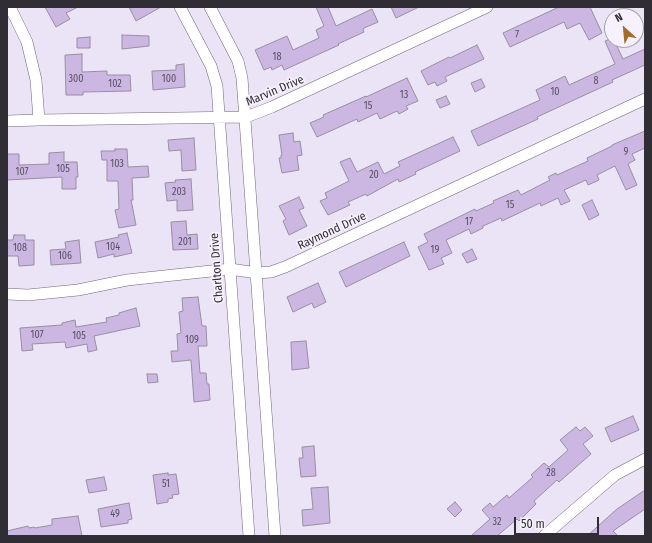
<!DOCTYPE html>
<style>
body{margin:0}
#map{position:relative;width:652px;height:543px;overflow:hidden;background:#ebe3f6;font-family:"Fira Sans Condensed",sans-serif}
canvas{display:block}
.frame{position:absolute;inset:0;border:8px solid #302d34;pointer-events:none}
.north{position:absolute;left:604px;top:8px;width:40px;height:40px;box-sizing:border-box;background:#f7f1fd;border:1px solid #a7a3ad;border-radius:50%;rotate:333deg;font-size:11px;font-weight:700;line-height:16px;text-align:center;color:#302d34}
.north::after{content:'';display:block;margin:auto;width:14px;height:18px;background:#a56c2a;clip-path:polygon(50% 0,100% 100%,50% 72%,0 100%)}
.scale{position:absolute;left:514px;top:517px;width:85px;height:18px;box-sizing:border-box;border:2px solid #302d34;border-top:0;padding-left:5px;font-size:12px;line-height:14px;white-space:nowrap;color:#302d34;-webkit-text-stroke:3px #f7f1fd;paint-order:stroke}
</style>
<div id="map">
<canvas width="652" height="543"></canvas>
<div class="frame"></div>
<div class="north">N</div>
<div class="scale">50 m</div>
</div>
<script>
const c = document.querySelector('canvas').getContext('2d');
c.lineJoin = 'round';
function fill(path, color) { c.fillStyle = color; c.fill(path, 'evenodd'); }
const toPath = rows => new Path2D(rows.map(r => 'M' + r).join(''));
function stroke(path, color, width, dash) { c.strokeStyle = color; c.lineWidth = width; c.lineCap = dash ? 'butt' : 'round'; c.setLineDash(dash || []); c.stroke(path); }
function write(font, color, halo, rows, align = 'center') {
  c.font = font + ' "Fira Sans Condensed",sans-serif'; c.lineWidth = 3.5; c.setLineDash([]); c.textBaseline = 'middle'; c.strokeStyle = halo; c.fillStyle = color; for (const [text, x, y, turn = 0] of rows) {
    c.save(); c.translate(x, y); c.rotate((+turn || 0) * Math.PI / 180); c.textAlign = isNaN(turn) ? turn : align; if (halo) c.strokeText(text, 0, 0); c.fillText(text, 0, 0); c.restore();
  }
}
const building = toPath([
 [45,7,78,7,66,13,70,19,56,27,45,7],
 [129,7,161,7,136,21,129,7],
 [316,7,328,7,336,26,372,9,378,22,364,28,363,30,364,32,338,44,339,45,284,70,282,65,272,70,271,67,264,70,255,50,287,36,293,50,319,38,316,30,324,26,316,7],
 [391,7,419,7,396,18,391,7],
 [559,7,590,7,602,33,589,40,580,23,567,29,564,22,510,47,503,33,559,7],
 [122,35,149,36,149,46,122,49,122,35],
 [90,37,90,48,77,48,77,38,90,37],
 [612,38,612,40,614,40,623,59,645,49,645,65,612,80,613,82,537,117,538,119,478,146,471,131,540,100,536,90,565,76,569,85,615,64,605,41,612,38],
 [477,45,484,59,445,77,447,81,437,86,435,82,428,85,421,71,449,57,450,58,477,45],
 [82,54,82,72,107,71,107,75,130,75,131,91,83,92,83,95,66,95,65,55,82,54],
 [184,64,185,87,153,90,152,71,176,70,176,65,184,64],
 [407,78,418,101,406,106,408,109,399,114,397,111,380,119,377,113,358,122,357,119,317,137,310,123,324,117,323,115,366,96,366,97,407,78],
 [481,79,485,87,475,92,471,83,481,79],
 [446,96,450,104,440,108,436,100,446,96],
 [645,131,645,148,632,154,635,160,628,164,637,185,626,190,615,166,597,175,599,180,588,185,586,180,564,190,570,201,561,205,558,198,541,206,540,203,502,221,501,218,483,226,483,228,471,234,469,229,446,240,452,253,441,258,444,264,429,270,418,247,428,242,424,234,475,209,476,211,494,203,493,201,518,190,521,195,550,180,548,177,556,173,557,175,588,161,587,158,612,146,612,145,645,131],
 [293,133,294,142,300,141,302,155,297,156,299,170,282,173,279,158,281,158,281,155,282,155,279,135,293,133],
 [453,137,460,151,415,172,416,174,399,182,398,179,367,196,366,194,348,202,350,205,328,215,320,201,327,198,325,193,349,181,340,162,350,158,357,172,378,162,384,174,400,166,398,162,453,137],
 [194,138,196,170,182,171,181,150,169,151,168,140,194,138],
 [115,149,127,149,128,167,148,166,149,177,132,178,133,200,131,200,136,225,119,228,115,210,119,209,118,181,107,181,107,160,102,160,101,151,115,151,115,149],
 [64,152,64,162,77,162,78,177,76,177,76,189,62,189,62,177,7,180,7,154,19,154,19,165,49,164,49,153,64,152],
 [191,179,193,210,177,211,177,200,167,201,165,183,176,182,175,180,191,179],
 [299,197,304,208,299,210,307,226,289,235,283,221,286,219,279,206,299,197],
 [592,200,599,215,589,220,582,205,592,200],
 [186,221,187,235,197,234,198,249,173,250,171,222,186,221],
 [127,233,132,253,114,257,114,254,98,258,95,242,119,237,118,235,127,233],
 [14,235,25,235,25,240,34,240,34,265,19,266,18,256,7,256,7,240,13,240,14,235],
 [79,240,81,263,51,265,50,250,66,249,65,242,79,240],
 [404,242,410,256,346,287,339,272,404,242],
 [472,249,477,259,467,263,462,254,472,249],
 [318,283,326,302,314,308,312,303,293,312,287,297,318,283],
 [198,297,202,326,206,326,207,346,198,346,200,373,206,373,207,384,209,384,210,400,194,402,191,360,172,362,171,351,178,351,177,334,181,333,179,312,183,311,182,298,198,297],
 [136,308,140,326,94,336,97,350,88,352,87,344,66,348,65,342,32,344,33,350,22,351,20,328,62,325,62,323,75,320,76,327,107,322,106,318,119,315,119,313,136,308],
 [306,341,309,368,292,370,291,342,306,341],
 [147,374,157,374,158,382,148,383,147,374],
 [633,416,639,430,611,442,605,428,633,416],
 [576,427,580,431,585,427,593,436,583,444,591,454,559,482,557,480,534,501,536,504,519,521,517,519,497,536,471,536,490,519,482,510,490,503,493,507,507,495,509,498,533,477,531,475,544,463,549,467,568,450,560,440,576,427],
 [314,446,316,476,301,477,299,458,303,458,302,447,314,446],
 [168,473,168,475,176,474,179,494,172,495,173,498,168,499,168,502,157,504,153,475,168,473],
 [104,477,107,490,89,493,86,480,104,477],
 [328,487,330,523,303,526,302,510,313,509,311,488,328,487],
 [645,490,645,509,613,531,618,536,587,536,617,509,645,490],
 [455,502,462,510,455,517,447,509,455,502],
 [129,503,132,519,128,520,128,523,101,527,98,509,129,503],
 [78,516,82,536,7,536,7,531,28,526,29,528,34,527,35,528,52,525,52,519,78,516]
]);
fill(building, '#ccb7e3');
stroke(building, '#978fa0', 1);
const street = toPath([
 [10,7,27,42,36,80,39,120],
 [180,7,211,66,217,86,249,536],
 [210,7,238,61,242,78,275,536],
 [7,121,39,120,246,117,272,107,487,7],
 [7,294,28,295,78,290,127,280,230,269,257,273,271,272,285,267,645,99],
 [544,536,615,475,645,459]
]);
stroke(street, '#6f6778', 12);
stroke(street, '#fff', 11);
write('10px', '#575060', null, [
 ["7",517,35],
 ["18",277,57],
 ["300",76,79],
 ["100",169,79],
 ["8",596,81],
 ["102",115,84],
 ["10",555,92],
 ["13",404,95],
 ["15",368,106],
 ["9",626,152],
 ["103",117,164],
 ["105",63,169],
 ["107",22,172],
 ["20",374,175],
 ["203",179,192],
 ["15",510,205],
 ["17",469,222],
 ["201",185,242],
 ["104",113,247],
 ["108",20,248],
 ["19",435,250],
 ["106",65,256],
 ["107",37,335],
 ["105",79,336],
 ["109",192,340],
 ["28",551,473],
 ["51",166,484],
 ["49",115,514],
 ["32",497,522]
]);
write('12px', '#302d34', '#f7f1fd', [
 ["Marvin Drive",275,91,-23],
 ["Raymond Drive",332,231,-25],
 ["Charlton Drive",217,268,-94]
]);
</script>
